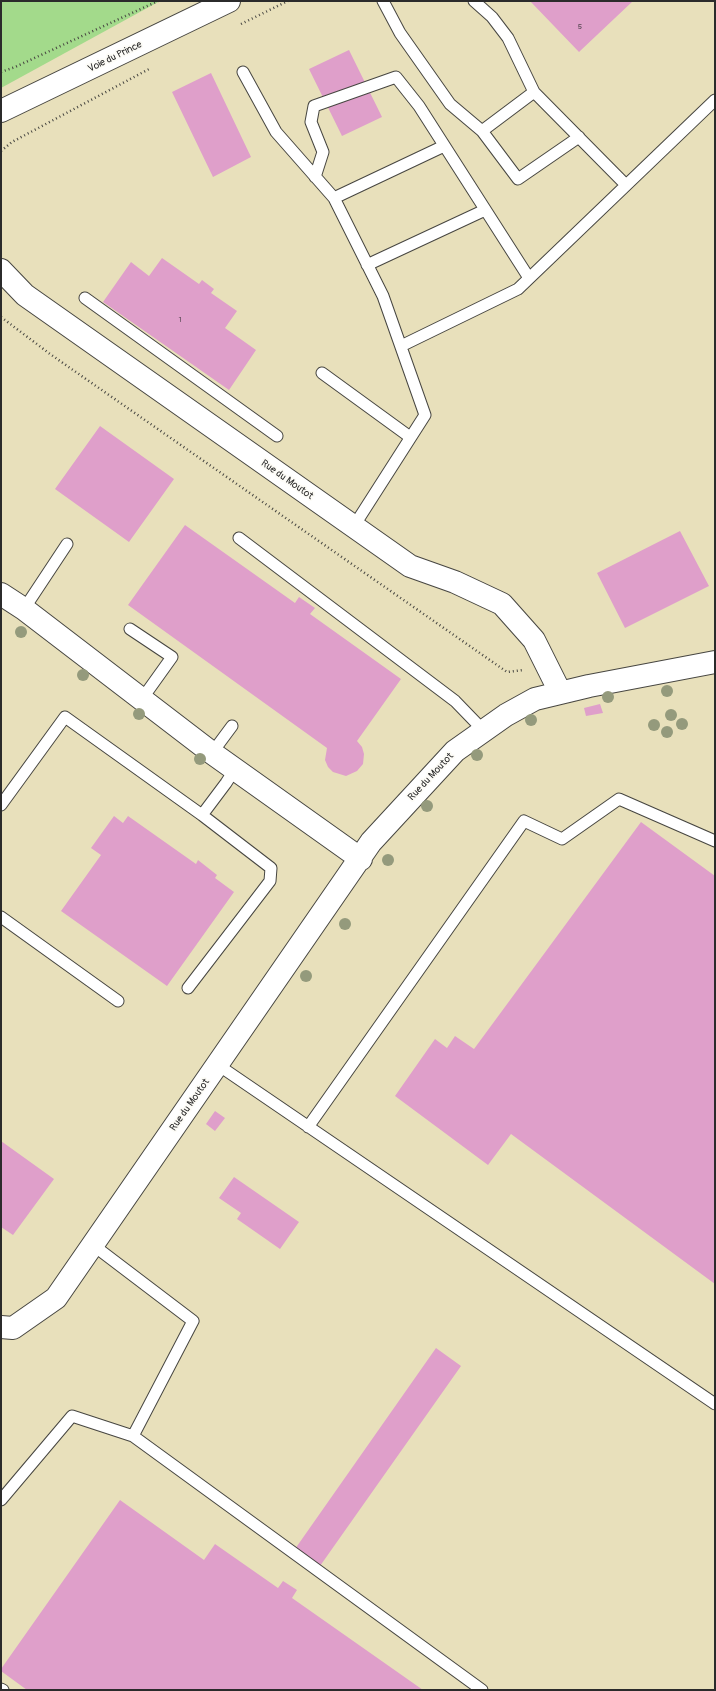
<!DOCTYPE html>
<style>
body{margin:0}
#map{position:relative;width:716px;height:1691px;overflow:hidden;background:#e8e0bb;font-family:Pangolin,sans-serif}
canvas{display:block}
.frame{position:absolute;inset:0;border:2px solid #2b2b2b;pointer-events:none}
</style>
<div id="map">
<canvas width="716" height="1691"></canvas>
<div class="frame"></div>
</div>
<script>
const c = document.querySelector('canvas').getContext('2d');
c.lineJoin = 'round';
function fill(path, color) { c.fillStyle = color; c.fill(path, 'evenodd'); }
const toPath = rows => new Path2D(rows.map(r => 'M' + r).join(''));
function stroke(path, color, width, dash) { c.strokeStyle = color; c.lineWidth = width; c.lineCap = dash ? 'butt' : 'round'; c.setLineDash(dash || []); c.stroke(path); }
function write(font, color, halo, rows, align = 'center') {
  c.font = font + ' Pangolin,sans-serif'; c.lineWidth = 3.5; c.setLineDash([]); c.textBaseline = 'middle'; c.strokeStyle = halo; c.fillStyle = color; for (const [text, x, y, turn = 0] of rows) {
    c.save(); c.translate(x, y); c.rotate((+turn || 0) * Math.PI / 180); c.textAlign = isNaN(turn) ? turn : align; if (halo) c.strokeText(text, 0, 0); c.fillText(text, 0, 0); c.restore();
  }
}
fill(toPath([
 [1,1,160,1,1,88]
]), '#a3da8b');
fill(toPath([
 [530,1,633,1,579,52],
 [349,50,382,117,342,136,309,69],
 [211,73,251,157,213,177,172,92],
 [162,258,199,284,202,280,214,289,211,293,237,311,225,328,256,350,229,390,103,302,131,262,149,276],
 [100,426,174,479,129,542,55,489],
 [185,525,295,603,299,597,315,608,310,614,401,679,357,741,362,747,364,754,363,764,357,771,346,776,333,772,328,767,325,760,327,748,128,605],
 [680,531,709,586,625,628,597,573],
 [600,704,603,713,586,716,584,708],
 [114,816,123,823,128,816,196,864,198,860,217,875,215,878,234,892,167,986,61,911,101,855,91,848],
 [641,822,715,876,715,1284,511,1134,488,1165,395,1096,435,1039,447,1048,455,1036,474,1049],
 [215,1111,225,1118,215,1131,206,1124],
 [1,1141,54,1179,13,1235,1,1227],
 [234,1177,299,1222,280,1249,237,1219,241,1213,219,1198],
 [436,1348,461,1366,320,1566,295,1549],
 [120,1500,204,1560,215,1544,278,1588,283,1581,297,1590,292,1598,423,1690,27,1690,1,1671,1,1669]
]), '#df9fca');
const lane = toPath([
 [383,1,400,33,450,104,482,131],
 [474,1,492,17,508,38,534,92],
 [243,72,276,132,334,198,383,296,425,415,354,526],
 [579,137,518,179,482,131,534,92,626,185],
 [315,177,323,152,311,122,314,106,396,77,419,106,529,278],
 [334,198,444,146],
 [367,265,485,210],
 [85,298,277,436],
 [401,346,518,289,715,100],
 [322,373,410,437],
 [239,538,455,701,484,731],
 [24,609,67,544],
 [130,629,172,657,142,699],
 [212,753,232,726],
 [1,805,65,717,202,815,271,868,270,881,188,988],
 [202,815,226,783,235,769],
 [1,917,118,1001],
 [218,1065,715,1404],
 [308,1127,524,821,562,839,619,799,715,841],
 [93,1245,193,1321,133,1436],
 [1,1500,72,1416,133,1436,482,1690],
 [1,1689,3,1690]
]);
const street = toPath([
 [1,270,25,295,410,566,455,582,502,604,534,640,560,692],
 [1,594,24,609,212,753,361,859],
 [1,1327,13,1328,56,1298,371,842,455,751,506,715,535,699,589,686,715,662]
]);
const secondary = toPath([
 [1,111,229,1]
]);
stroke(lane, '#474641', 13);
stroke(street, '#474641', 24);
stroke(secondary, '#474641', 24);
stroke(toPath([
 [241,24,288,1],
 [1,72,15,67,158,1],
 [1,151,12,142,151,68],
 [1,317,50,354,507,672,523,670]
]), '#474641', 2.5, [1, 3]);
stroke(lane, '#fff', 11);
stroke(street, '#fff', 22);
stroke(secondary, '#fff', 22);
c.fillStyle = '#949a7c';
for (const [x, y] of [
 [21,632],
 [83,675],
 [667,691],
 [608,697],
 [139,714],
 [671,715],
 [531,720],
 [682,724],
 [654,725],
 [667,732],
 [477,755],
 [200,759],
 [427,806],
 [388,860],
 [345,924],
 [306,976]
]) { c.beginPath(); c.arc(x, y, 6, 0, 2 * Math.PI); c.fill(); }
write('8px', '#584853', null, [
 ["5",580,27],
 ["1",180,320]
]);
write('10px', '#2b2b2b', '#fdfcf7', [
 ["Voie du Prince",115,57,-26],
 ["Rue du Moutot",287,480,35],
 ["Rue du Moutot",431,777,-47],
 ["Rue du Moutot",190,1105,-55]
]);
</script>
